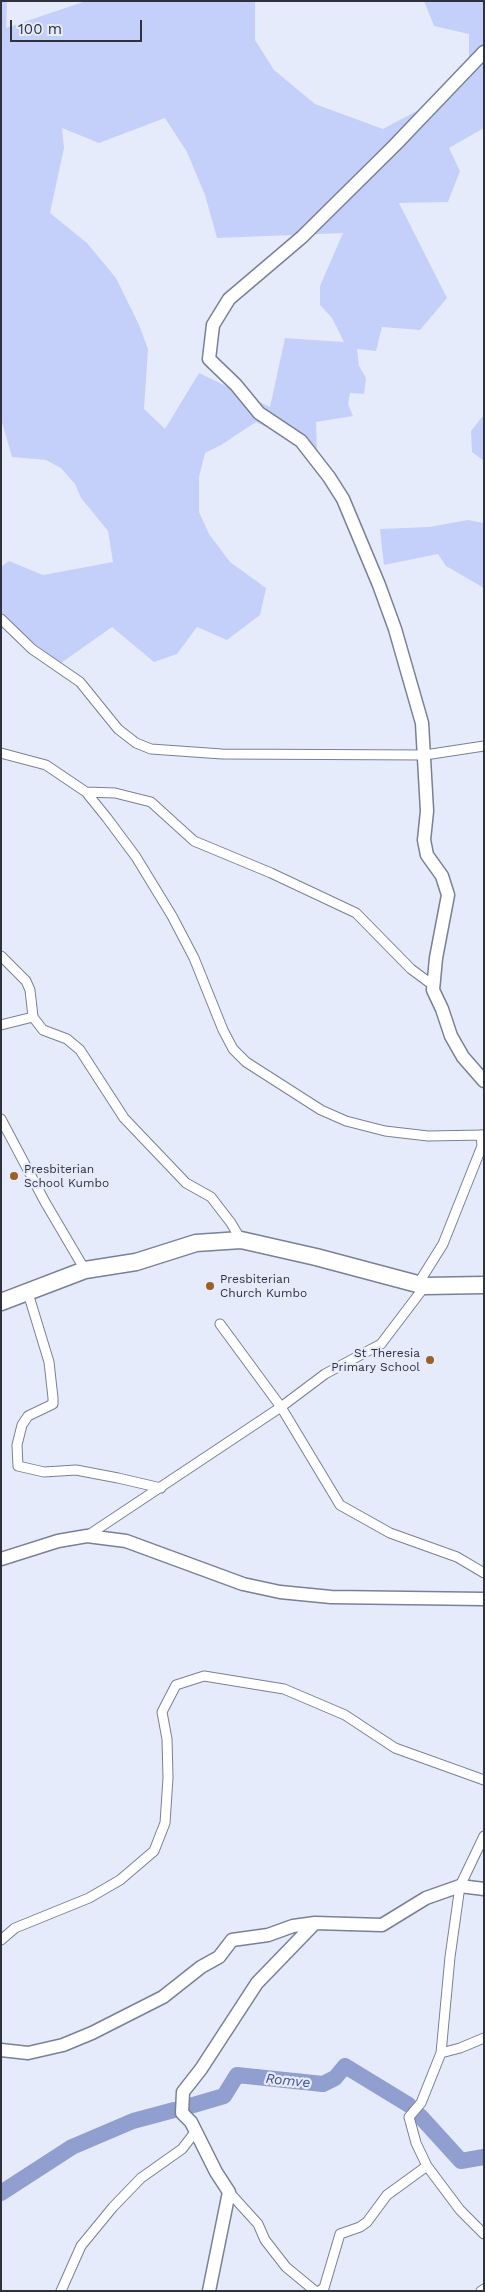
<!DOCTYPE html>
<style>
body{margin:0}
#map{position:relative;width:485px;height:2292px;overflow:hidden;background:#e6ebfb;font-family:"Work Sans",sans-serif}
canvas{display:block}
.frame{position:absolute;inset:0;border:2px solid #2f323c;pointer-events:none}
.scale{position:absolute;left:10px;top:20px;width:132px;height:22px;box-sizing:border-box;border:2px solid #2f323c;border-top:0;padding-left:6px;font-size:15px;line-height:18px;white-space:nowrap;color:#2f323c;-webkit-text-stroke:4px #e6ebfb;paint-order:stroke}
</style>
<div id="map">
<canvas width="485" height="2292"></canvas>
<div class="frame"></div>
<div class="scale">100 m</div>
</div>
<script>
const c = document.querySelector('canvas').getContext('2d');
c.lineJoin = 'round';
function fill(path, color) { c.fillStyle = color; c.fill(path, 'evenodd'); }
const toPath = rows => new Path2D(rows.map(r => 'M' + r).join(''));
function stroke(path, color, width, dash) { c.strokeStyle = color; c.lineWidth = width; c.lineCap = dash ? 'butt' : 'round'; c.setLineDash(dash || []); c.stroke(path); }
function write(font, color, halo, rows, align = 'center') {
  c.font = font + ' "Work Sans",sans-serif'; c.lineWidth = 4.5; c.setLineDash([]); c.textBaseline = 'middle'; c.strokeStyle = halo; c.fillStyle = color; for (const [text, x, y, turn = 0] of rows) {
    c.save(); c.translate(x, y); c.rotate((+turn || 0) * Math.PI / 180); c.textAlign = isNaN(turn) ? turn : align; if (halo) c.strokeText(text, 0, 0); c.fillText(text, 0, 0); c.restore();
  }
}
fill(toPath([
 [1,1,7,1,6,28,86,1,255,1,255,40,274,70,315,104,383,129,441,98,469,66,469,34,434,26,424,1,484,1,484,128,449,148,460,171,448,202,399,203,447,298,420,330,382,327,376,351,357,349,359,366,366,378,364,394,350,393,348,404,353,416,316,422,317,451,256,422,221,445,205,453,199,477,199,512,209,534,230,562,266,588,260,615,227,640,197,627,177,654,154,662,112,627,61,663,38,646,1,625,1,567,9,561,43,575,113,562,108,531,81,498,75,484,61,468,46,460,12,457,1,419],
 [165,118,187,152,205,195,217,238,343,233,320,286,320,305,332,318,344,342,285,338,270,407,199,373,165,429,144,409,148,349,139,325,116,278,87,243,50,213,64,148,62,128,99,143],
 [482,417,484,417,484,461,472,452,471,431],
 [468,520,484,523,484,588,446,566,438,554,384,565,380,529,429,527]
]), '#c4d0fa');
stroke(toPath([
 [190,2106,224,2096,237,2075,323,2084,335,2078,345,2066,409,2105],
 [420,2116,461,2161,484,2157],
 [1,2193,72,2147,133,2121,174,2110]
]), '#909ed0', 16);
const street = toPath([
 [1,619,32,649,80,682,118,729,136,743,151,749,222,754,425,755,484,746],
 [1,753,46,765,86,792,107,818,136,857,172,916,194,958,223,1030,233,1049,246,1062,321,1110,346,1121,385,1131,428,1136,484,1135],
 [86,792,115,793,151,802,194,841,271,873,356,913,411,969,434,986],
 [1,956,26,981,30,990,33,1017,43,1030,67,1039,80,1050,124,1118,186,1183,211,1197,231,1223,241,1240],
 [1,1025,33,1017],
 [1,1119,45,1202,85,1270],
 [418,1284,443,1244,482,1146,481,1135],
 [28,1293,49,1362,53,1398,53,1404,28,1416,22,1425,17,1445,18,1466,44,1472,76,1470,118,1478,161,1488],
 [220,1324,281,1407,340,1505,390,1533,457,1557,484,1573],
 [87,1536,281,1407,325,1374,381,1344,425,1286],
 [484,1836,460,1886,450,1957,441,2053,421,2103,409,2117,416,2143,427,2166,460,2210,484,2234],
 [1,1940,15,1928,89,1898,120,1880,154,1851,165,1823,168,1778,167,1739,162,1712,176,1685,204,1676,284,1689,345,1715,395,1748,484,1780],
 [441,2053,460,2048,484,2038],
 [229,2192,258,2224,265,2240,286,2267,315,2291],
 [61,2291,81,2246,113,2207,141,2178,182,2149,196,2131],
 [319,2291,324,2288,340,2234,360,2227,367,2222,387,2195,427,2166],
 [481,2291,484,2289]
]);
const secondary = toPath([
 [484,52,395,145,302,237,229,299,213,325,209,359,236,385,259,413,301,441,329,477,343,499,379,585,395,629,422,723,427,811,424,840,427,855,442,876,448,895,436,958,433,990,442,1009,451,1036,463,1057,484,1081],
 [1,1559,58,1541,87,1536,126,1541,243,1584,280,1592,331,1597,484,1599],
 [1,2050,28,2053,63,2045,92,2033,163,1997,201,1967,219,1957,232,1940,268,1935,293,1926,315,1923,382,1925,426,1898,460,1886,484,1889],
 [209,2291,229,2192,216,2172,191,2122,182,2113,183,2092,201,2069,257,1983,315,1923]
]);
const highway = toPath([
 [1,1302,85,1270,136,1262,196,1243,241,1240,316,1257,425,1286,484,1285]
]);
stroke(street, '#798097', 11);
stroke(secondary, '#798097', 15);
stroke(highway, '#798097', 19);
stroke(street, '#fff', 9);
stroke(secondary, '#fff', 12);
stroke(highway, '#fff', 16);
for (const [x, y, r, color] of [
 [14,1176,5,"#9c6022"],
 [210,1286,5,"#9c6022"],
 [430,1360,5,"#9c6022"]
]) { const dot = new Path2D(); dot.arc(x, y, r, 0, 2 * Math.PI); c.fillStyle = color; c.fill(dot); stroke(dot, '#e6ebfb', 2); }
write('12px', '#2f323c', '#e6ebfb', [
 ["Presbiterian",24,1169],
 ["School Kumbo",24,1183],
 ["Presbiterian",220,1279],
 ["Church Kumbo",220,1293],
 ["St Theresia",420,1353,"right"],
 ["Primary School",420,1367,"right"]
], 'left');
write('italic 14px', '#425090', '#e6ebfb', [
 ["Romve",288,2081,6]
]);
</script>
